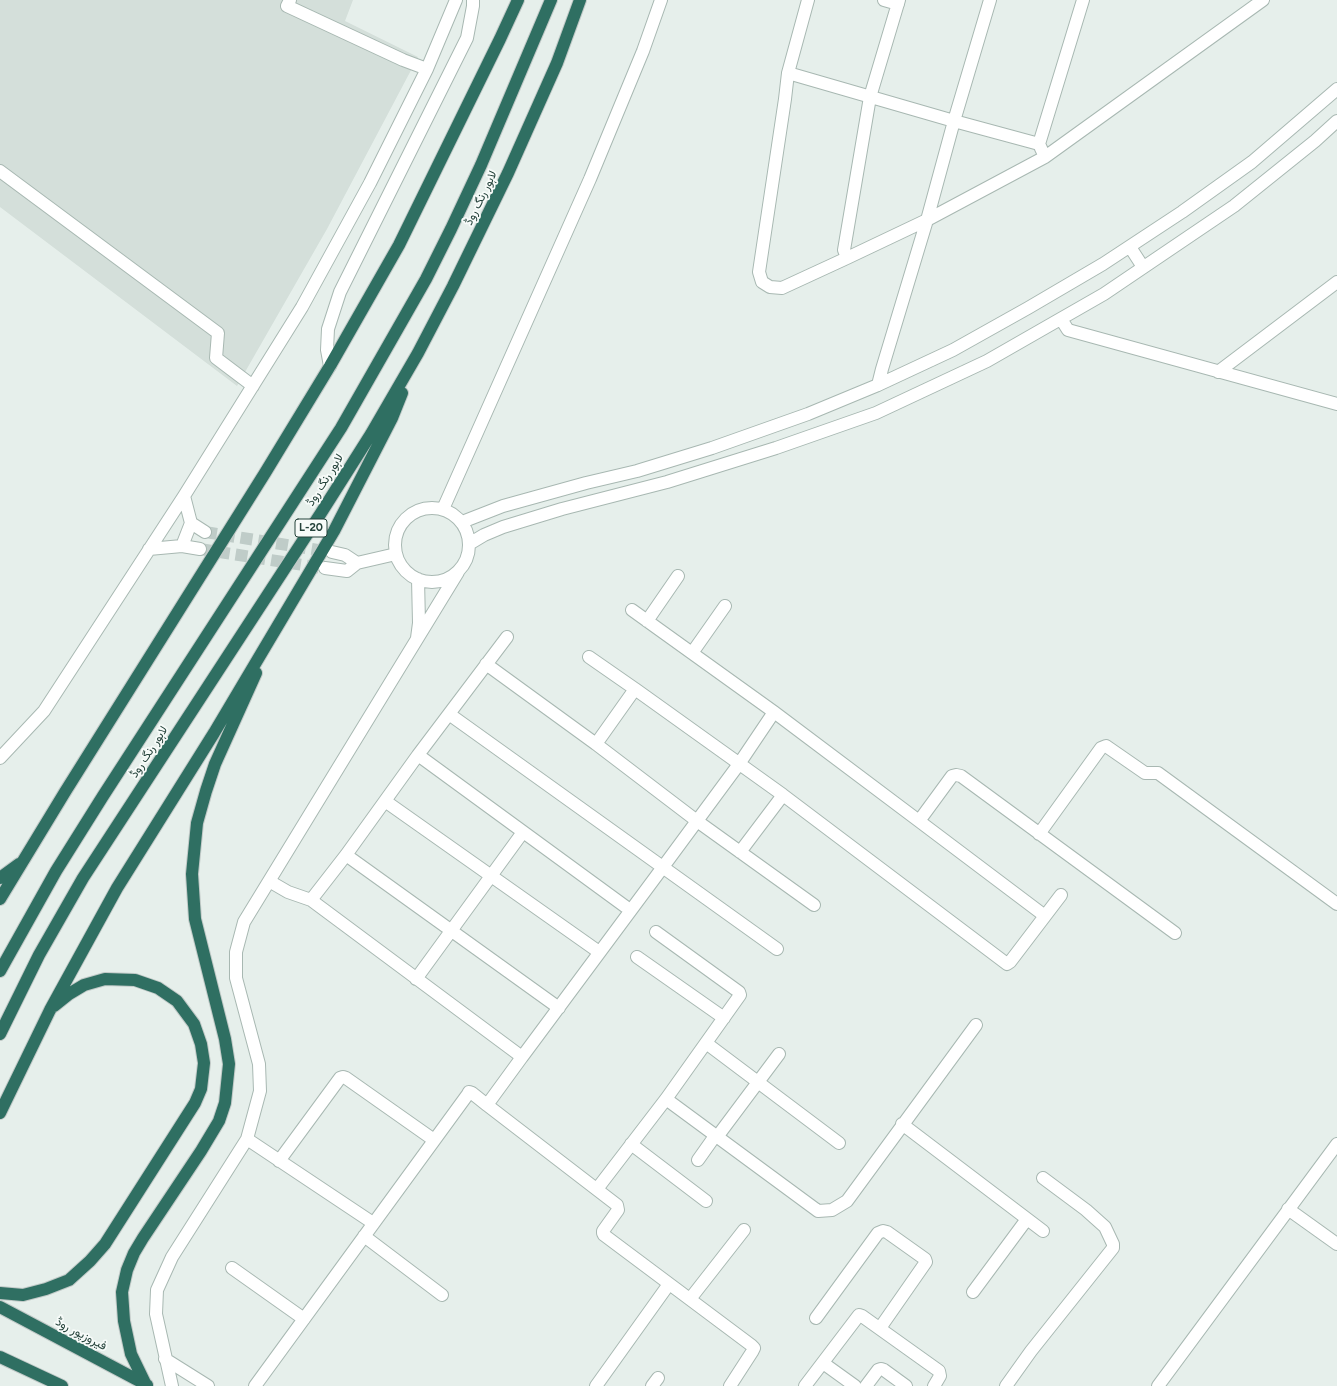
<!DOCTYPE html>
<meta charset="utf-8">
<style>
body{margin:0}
canvas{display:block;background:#e6efeb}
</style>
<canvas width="1337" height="1386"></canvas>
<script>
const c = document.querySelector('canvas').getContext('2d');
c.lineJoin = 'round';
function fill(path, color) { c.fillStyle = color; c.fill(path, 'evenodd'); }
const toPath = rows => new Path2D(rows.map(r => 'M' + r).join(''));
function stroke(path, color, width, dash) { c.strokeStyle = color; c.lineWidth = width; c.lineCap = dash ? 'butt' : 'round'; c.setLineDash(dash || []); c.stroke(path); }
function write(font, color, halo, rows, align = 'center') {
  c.font = font + ' Figtree,Vazirmatn,sans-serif'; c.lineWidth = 3.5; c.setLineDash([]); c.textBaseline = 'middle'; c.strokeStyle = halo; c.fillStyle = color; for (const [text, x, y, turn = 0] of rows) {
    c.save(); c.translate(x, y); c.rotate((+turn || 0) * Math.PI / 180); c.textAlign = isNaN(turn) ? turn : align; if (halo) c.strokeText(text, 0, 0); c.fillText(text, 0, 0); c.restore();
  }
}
fill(toPath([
 [0,0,353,0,345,21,418,57,327,229,237,386,0,207]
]), '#d4dfda');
stroke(toPath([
 [205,532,331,552],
 [200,549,322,568]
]), '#bfccc8', 12, [12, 6]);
const minor = toPath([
 [290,0,287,6,403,60,427,69],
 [808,0,788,73,785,99,759,272,762,282,770,287,782,288,847,258,927,220,954,121,990,0],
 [884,0,898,4],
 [788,73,954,121,1039,144,1045,157],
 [1039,144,1083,0],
 [0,171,218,333,216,358,253,386],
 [1130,247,1143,267],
 [847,258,844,250,870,97,899,0],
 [1061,319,1068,330,1337,404],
 [330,366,327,350,328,329,340,292,467,38,473,6,473,0],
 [1218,372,1337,282],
 [878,385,882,369,927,220,1045,157,1263,0],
 [184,496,191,523,205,532],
 '395 545a37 37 0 1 1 74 0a37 37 0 1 1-74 0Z',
 [443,509,590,179,643,51,661,0],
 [462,522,503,506,586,483,637,471,712,448,808,414,878,385,953,350,1028,308,1103,264,1182,212,1252,162,1337,89],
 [469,544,484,535,503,527,562,509,667,482,776,448,876,413,987,361,1104,294,1234,206,1315,141,1337,121],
 [182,546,191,523],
 [149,549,182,546,200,549],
 [332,552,345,555,357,563],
 [325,568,347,571,357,563,396,554],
 [632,610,774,712,919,821,952,776,956,775,961,776,1175,933],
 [647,621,678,576],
 [507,637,418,755,346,855,311,900,522,1057,663,867,739,764,774,712],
 [417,638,419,623,418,579],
 [692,653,725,606],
 [589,657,635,689],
 [486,664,596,744,697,821,814,905],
 [449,714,777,949],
 [596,744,635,689,783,795,1007,964,1010,962,1061,895],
 [418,755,630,910],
 [0,758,44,711,184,496,302,307,370,183,427,69,456,0],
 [385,801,599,952],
 [919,821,1045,916],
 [1039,834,1101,748,1106,746,1145,773,1158,773,1337,904],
 [740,852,783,795],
 [346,855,559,1008],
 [269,881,288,892,311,900],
 [637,957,724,1018],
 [416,979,523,832],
 [706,1043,839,1143],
 [666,1099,818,1211,832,1210,847,1201,976,1025],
 [487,1105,617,1205,618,1210,603,1231,603,1233,604,1235,751,1345,754,1348,752,1352,730,1386],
 [902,1124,1043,1231],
 [717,1137,779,1054],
 [247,1139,373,1223],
 [631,1144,706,1201],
 [698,1160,715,1136],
 [279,1161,340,1078,343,1077,346,1078,434,1140],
 [597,1189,666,1099,740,995,739,992,656,932],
 [1288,1209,1337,1244],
 [364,1236,442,1295],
 [232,1268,304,1319],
 [973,1292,1027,1219],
 [690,1299,744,1230],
 [816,1318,878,1233,883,1231,887,1232,925,1259,926,1262,880,1328],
 [165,1359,208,1386],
 [823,1363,855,1386],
 [172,1386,156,1314,157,1290,172,1257,247,1139,260,1091,259,1064,236,978,236,952,244,922,458,572],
 [255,1386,468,1094,469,1092,472,1093,487,1105,522,1057],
 [596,1386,669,1284],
 [652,1386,658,1378],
 [805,1386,859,1315,862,1316,939,1371,940,1376,934,1386],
 [866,1386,878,1370,881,1369,884,1370,906,1386],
 [1006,1386,1031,1351,1113,1248,1113,1244,1105,1227,1086,1210,1043,1178],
 [1158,1386,1337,1144]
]);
const highway = toPath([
 [0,878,19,864],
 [0,899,65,792,265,473,330,366,399,245,500,39,518,0],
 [0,971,56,871,103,796,341,428,426,279,451,229,481,165,551,0],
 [0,1034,39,955,83,878,321,513,371,434,418,353,453,286,508,173,557,63,580,0],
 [0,1113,50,1010,117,888,214,733,334,531,392,418,402,393],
 [0,1293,23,1295,46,1289,69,1280,90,1261,105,1244,195,1103,201,1089,204,1063,201,1044,194,1024,177,1001,158,988,135,980,105,979,84,985,69,994,54,1006],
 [0,1307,147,1385],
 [0,1357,62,1386],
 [146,1385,131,1354,124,1321,122,1292,127,1270,134,1253,143,1238,201,1151,219,1121,225,1103,229,1064,225,1039,195,919,192,874,197,823,206,791,215,764,256,673]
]);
stroke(minor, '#a8b8b2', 14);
stroke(highway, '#c2cac8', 14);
stroke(minor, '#fff', 12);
stroke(highway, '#2f6f62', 12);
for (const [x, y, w] of [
 [311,528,32]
]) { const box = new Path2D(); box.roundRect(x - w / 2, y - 9, w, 18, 3); c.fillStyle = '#f7fbf9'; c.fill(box); stroke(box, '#24423a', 1); }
write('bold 11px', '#24423a', null, [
 ["L-20",311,528]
]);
write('12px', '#24423a', '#f7fbf9', [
 ["لاہور رنگ روڈ",481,198,-64],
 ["لاہور رنگ روڈ",325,480,-58],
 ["لاہور رنگ روڈ",149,752,-57],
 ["فیروزپور روڈ",81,1334,28]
]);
</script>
